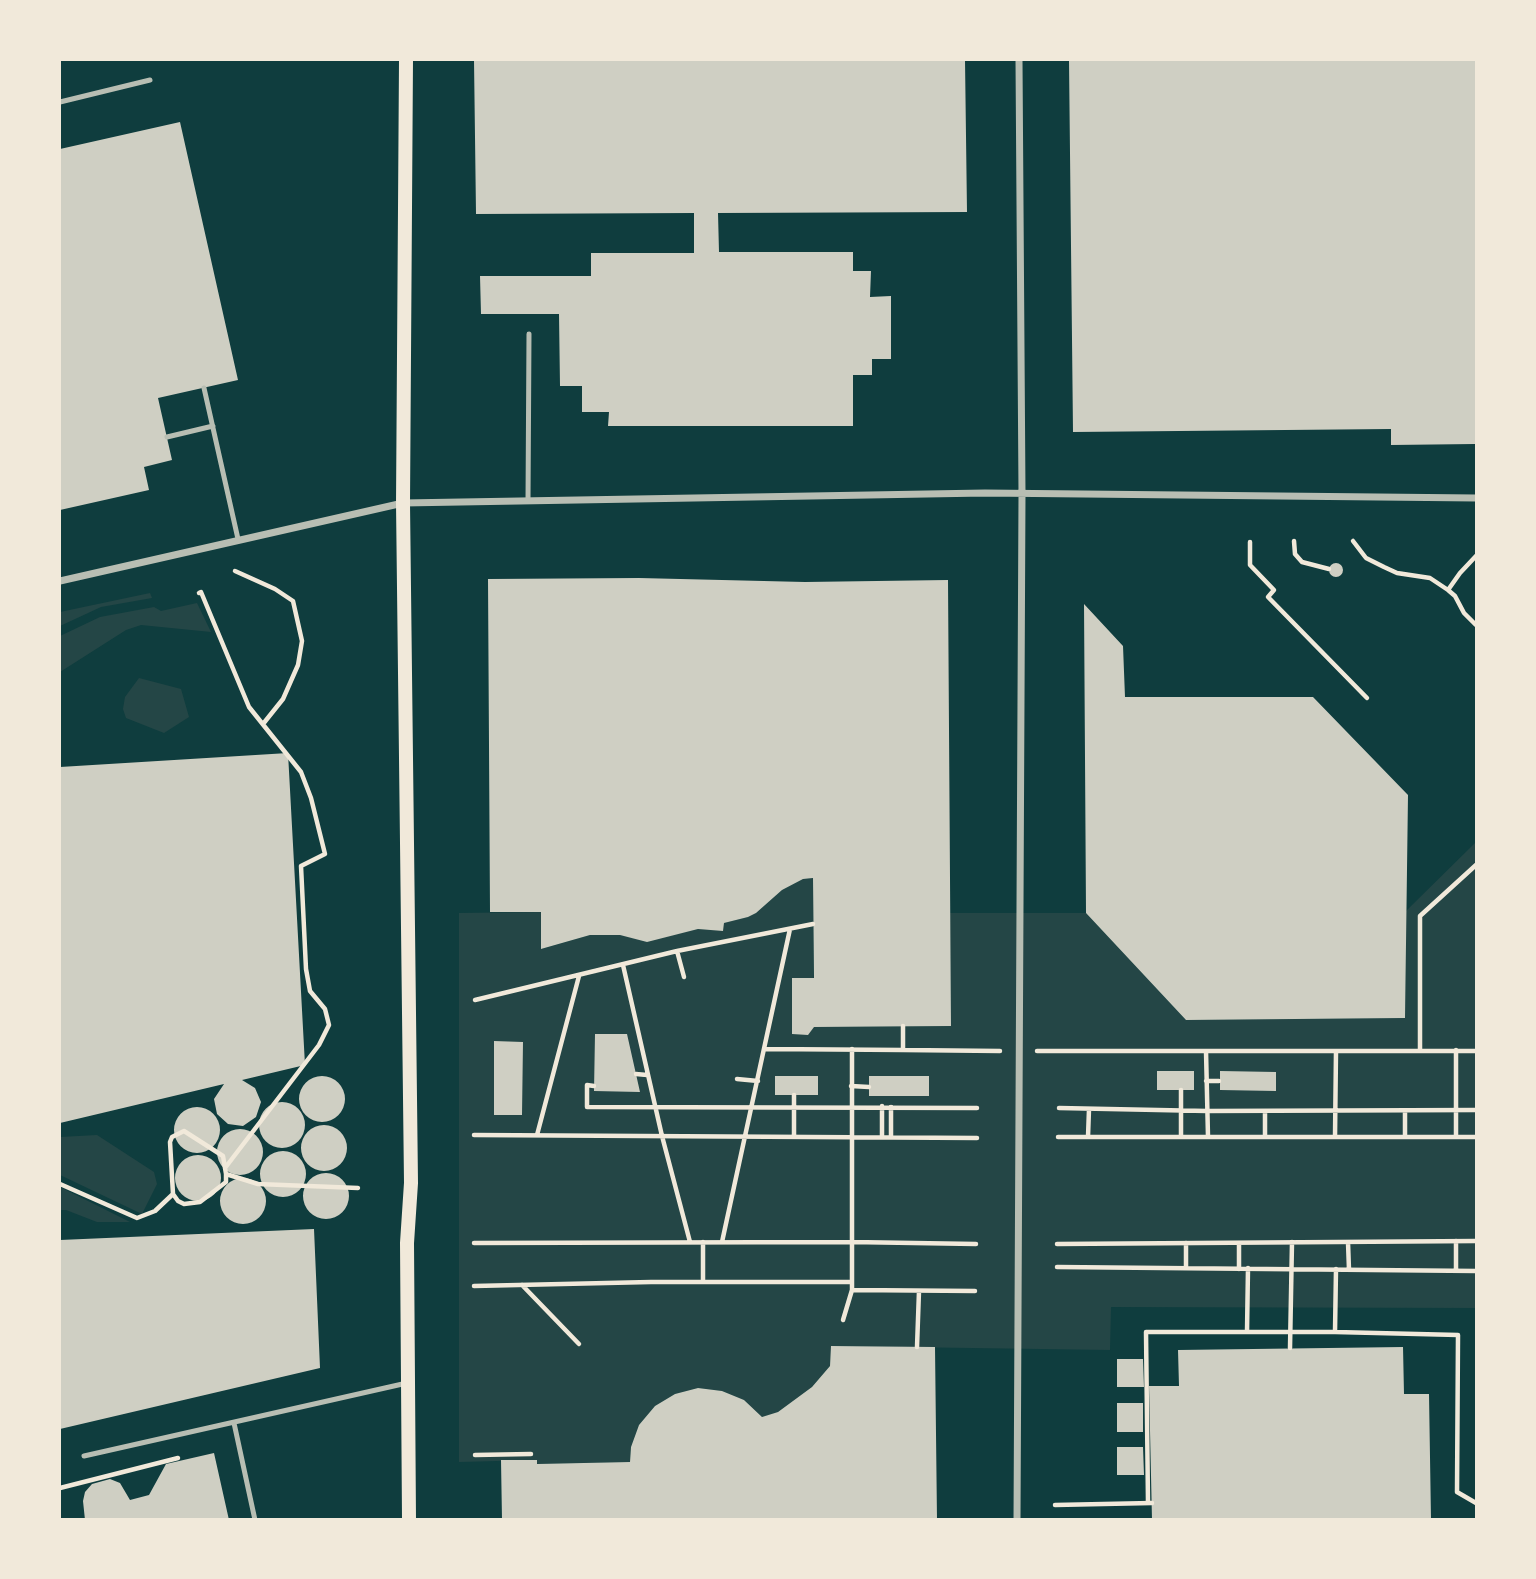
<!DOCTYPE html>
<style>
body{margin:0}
#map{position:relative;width:1536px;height:1579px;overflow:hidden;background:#0f3d3e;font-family:"Public Sans",sans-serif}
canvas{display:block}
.frame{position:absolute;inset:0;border:61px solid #f1e9da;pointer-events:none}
</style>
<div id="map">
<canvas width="1536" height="1579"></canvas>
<div class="frame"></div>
</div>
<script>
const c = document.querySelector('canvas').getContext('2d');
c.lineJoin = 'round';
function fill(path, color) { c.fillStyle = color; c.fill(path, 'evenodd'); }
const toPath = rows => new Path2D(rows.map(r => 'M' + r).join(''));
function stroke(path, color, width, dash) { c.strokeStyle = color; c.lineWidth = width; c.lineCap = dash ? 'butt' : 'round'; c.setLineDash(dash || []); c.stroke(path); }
fill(toPath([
 [150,593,152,598,101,607,60,626,60,612],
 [197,603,211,632,141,625,126,630,60,672,60,636,100,617,154,607,161,611],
 [139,678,181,689,189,717,164,733,126,718,123,709,125,697],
 [1476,842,1476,1334,1475,1308,1111,1307,1110,1350,832,1346,830,1366,812,1387,778,1412,762,1417,744,1400,722,1391,698,1388,675,1394,655,1406,639,1425,631,1447,630,1462,537,1464,536,1460,459,1462,459,913,541,912,542,949,590,935,620,935,647,941,698,929,723,930,724,923,748,917,756,913,782,890,803,879,813,878,814,1027,951,1026,950,913,1086,913,1186,1020,1405,1018,1406,911],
 [97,1135,154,1172,157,1184,142,1214,60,1175,60,1137],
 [60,1187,130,1222,97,1222,66,1210,60,1210]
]), '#244646');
fill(toPath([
 [474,60,965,60,967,212,718,213,719,252,853,252,853,271,871,271,870,297,891,296,891,359,872,359,872,375,853,375,853,426,608,426,609,412,582,412,582,386,560,386,559,314,481,314,480,276,591,276,591,253,694,253,694,213,476,214],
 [1069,60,1476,60,1475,444,1391,445,1391,429,1073,432],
 [180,122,238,380,158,398,172,460,144,467,149,490,60,510,60,149],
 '1329 570a7 7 0 1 1 14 0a7 7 0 1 1-14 0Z',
 [639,578,805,582,948,580,951,1026,814,1027,808,1035,792,1034,792,978,814,978,813,878,803,879,782,890,756,913,748,917,724,923,723,931,698,929,647,942,620,935,590,935,541,949,541,912,490,912,488,579],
 [1084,604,1123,646,1125,697,1313,697,1408,795,1405,1018,1186,1020,1086,913],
 [288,753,305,1065,242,1080,255,1088,261,1102,256,1117,243,1126,228,1124,217,1114,214,1099,224,1084,60,1123,60,767],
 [595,1034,627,1034,640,1092,594,1091],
 [494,1041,523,1042,522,1115,494,1115],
 [1157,1071,1194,1071,1194,1090,1157,1090],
 [1220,1071,1276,1072,1276,1091,1220,1090],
 '299 1099a23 23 0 1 1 46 0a23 23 0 1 1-46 0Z',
 [775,1076,818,1076,818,1095,775,1095],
 [869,1076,929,1076,929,1096,869,1096],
 '259 1125a23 23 0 1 1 46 0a23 23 0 1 1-46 0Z',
 '174 1130a23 23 0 1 1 46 0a23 23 0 1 1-46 0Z',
 '301 1148a23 23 0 1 1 46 0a23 23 0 1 1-46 0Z',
 '217 1152a23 23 0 1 1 46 0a23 23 0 1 1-46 0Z',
 '260 1174a23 23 0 1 1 46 0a23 23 0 1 1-46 0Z',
 '175 1178a23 23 0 1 1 46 0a23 23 0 1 1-46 0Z',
 '303 1196a23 23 0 1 1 46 0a23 23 0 1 1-46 0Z',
 '220 1201a23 23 0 1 1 46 0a23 23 0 1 1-46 0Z',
 [314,1229,320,1368,60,1429,60,1240],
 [831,1346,935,1347,937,1520,502,1520,501,1460,537,1460,537,1464,630,1462,631,1447,639,1425,655,1406,675,1394,698,1388,722,1391,744,1400,762,1417,778,1412,812,1387,830,1366],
 [1403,1347,1404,1394,1429,1394,1431,1520,1152,1520,1149,1386,1179,1386,1178,1350],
 [1117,1359,1143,1359,1144,1387,1117,1387],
 [1117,1403,1143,1403,1143,1432,1117,1432],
 [1117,1447,1143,1447,1144,1475,1117,1475],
 [214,1453,229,1520,85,1520,83,1501,85,1492,92,1484,110,1479,120,1483,130,1500,149,1495,166,1464]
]), '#cfcfc3');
stroke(toPath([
 [1294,541,1295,554,1302,562,1329,569],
 [1353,541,1366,558,1384,567,1397,573,1430,578,1448,590],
 [1250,542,1250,565,1274,590,1268,597,1367,698],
 [1476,556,1460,573,1448,590,1455,596,1464,613,1476,625],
 [235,571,275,589,293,601,302,641,298,665,283,699,263,724],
 [199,593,201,592,249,707,301,772,311,798,325,854,301,866,306,969,310,991,325,1009,329,1025,319,1045,225,1168],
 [677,951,684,977],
 [623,965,662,1136,690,1242],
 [475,1000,677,951,813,924],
 [903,1026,903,1050,1000,1051],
 [765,1049,903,1050],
 [1037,1051,1476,1051],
 [1206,1051,1208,1137],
 [1420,1051,1420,916,1476,865],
 [636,1074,647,1075],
 [737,1079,758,1081],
 [1206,1081,1219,1081],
 [594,1086,587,1085,587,1107,977,1108],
 [851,1086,869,1087],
 [1059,1108,1207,1111,1476,1110],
 [1265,1111,1265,1137],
 [1405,1111,1405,1137],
 [474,1135,977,1138],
 [537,1135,579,976],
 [794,1137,794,1095],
 [882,1137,882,1106],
 [891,1137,891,1107],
 [1058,1137,1476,1137],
 [1088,1137,1089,1109],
 [1181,1137,1181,1090],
 [1335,1137,1336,1051],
 [1456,1137,1456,1050],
 [226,1174,226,1182,200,1202,184,1204,178,1201,173,1194,170,1142,172,1137,184,1131,223,1156,226,1174,258,1184,358,1188],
 [60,1184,137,1218,155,1211,173,1194],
 [722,1242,790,929],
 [1348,1242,1349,1270],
 [474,1243,851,1242,976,1244],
 [1239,1243,1239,1269],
 [1057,1244,1476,1241],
 [1057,1267,1476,1271],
 [1186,1268,1186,1243],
 [1248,1268,1247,1332,1335,1332,1336,1269],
 [1456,1270,1456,1241],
 [703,1282,703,1242],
 [522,1285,579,1344],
 [474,1286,651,1282,851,1282],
 [852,1290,975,1291],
 [843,1320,852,1290,852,1049],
 [1335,1332,1458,1335,1457,1492,1476,1503],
 [917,1347,919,1291],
 [1290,1348,1292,1242],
 [475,1455,531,1454],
 [60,1488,178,1458],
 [1148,1503,1146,1332,1247,1332],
 [1055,1505,1152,1503]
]), '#f1e9da', 4.5);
stroke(toPath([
 [60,102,150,80],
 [204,388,238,539],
 [167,437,213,426],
 [528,501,529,334],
 [234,1423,255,1520],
 [84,1456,407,1383]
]), '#b8beb3', 5);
stroke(toPath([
 [60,581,403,503,985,493,1476,498],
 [1017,1520,1022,494,1019,60]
]), '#b8beb3', 7);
stroke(toPath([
 [406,60,403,503,411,1183,407,1243,409,1520]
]), '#f1e9da', 14);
</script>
